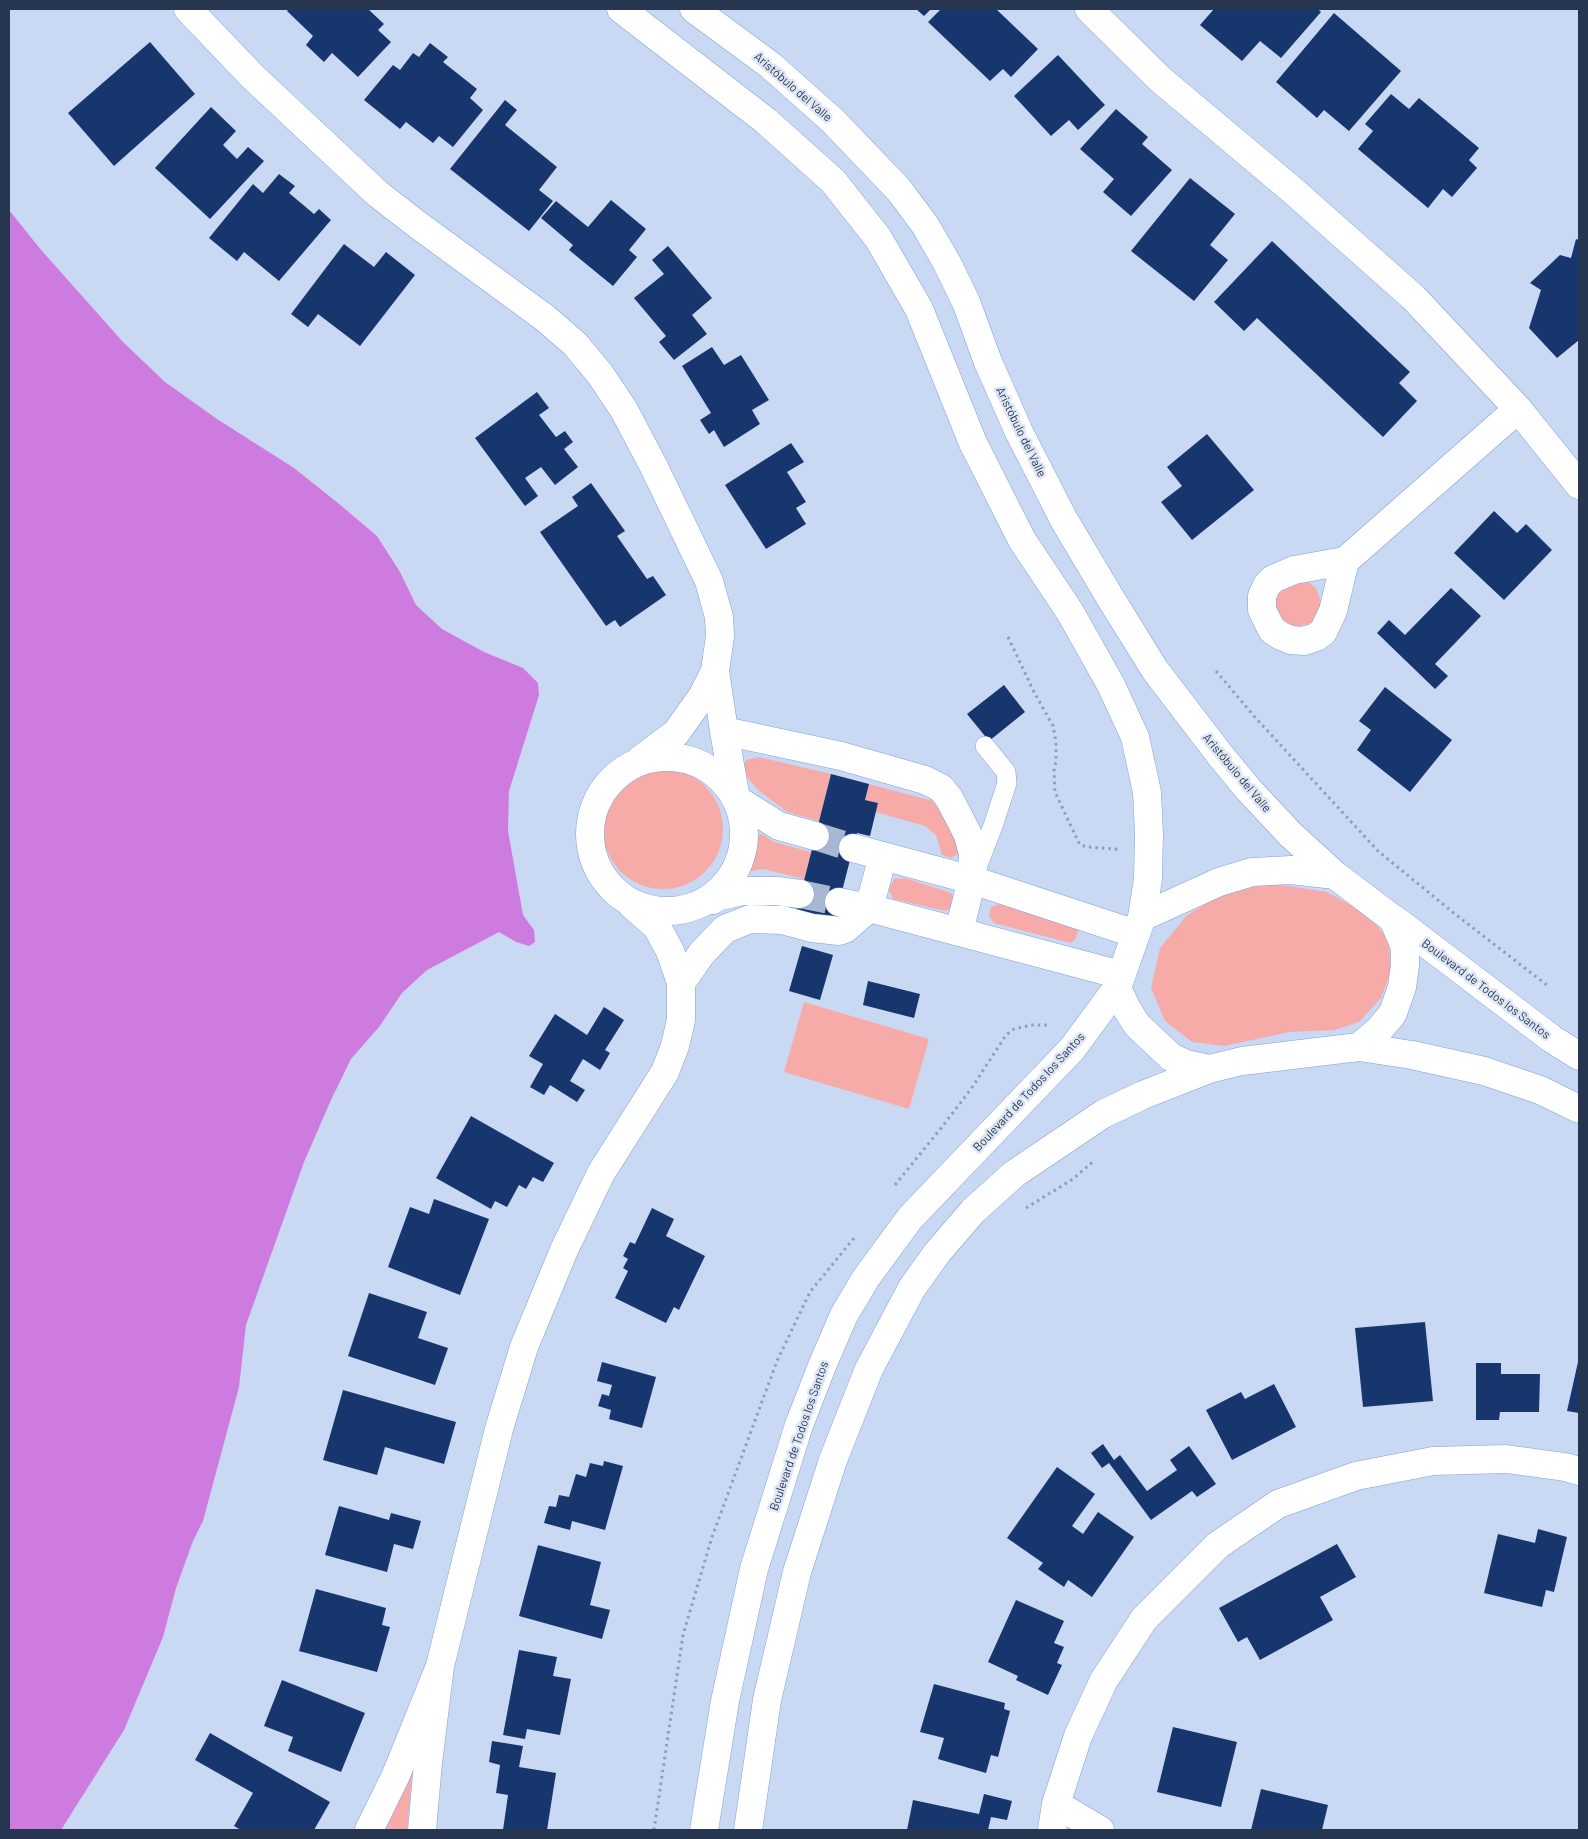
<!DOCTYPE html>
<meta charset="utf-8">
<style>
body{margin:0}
#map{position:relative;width:1588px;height:1839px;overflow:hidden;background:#c9d9f4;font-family:Barlow,sans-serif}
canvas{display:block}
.frame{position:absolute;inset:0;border:10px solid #263650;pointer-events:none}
</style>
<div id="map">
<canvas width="1588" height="1839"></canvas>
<div class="frame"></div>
</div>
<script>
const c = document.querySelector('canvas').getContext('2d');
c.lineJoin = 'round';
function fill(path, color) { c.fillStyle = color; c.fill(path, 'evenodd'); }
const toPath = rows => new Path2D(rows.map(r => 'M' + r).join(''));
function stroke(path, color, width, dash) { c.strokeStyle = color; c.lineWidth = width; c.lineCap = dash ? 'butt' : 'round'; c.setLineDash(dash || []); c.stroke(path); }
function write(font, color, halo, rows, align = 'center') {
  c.font = font + ' Barlow,sans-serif'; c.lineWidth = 5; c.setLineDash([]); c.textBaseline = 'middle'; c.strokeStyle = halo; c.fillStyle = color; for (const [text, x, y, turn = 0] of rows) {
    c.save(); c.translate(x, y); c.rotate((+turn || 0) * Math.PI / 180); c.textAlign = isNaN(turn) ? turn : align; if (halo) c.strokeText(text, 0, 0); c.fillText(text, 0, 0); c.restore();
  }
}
fill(toPath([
 [1304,579,1316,588,1321,602,1317,617,1311,623,1296,627,1280,621,1272,598,1275,590],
 [759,757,831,774,819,821,787,812,757,789,742,771,746,760],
 '603 829a60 60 0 1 1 120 0a60 60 0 1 1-120 0Z',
 [869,784,933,801,958,840,960,853,951,858,942,855,936,835,925,826,875,812,878,803,865,800],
 [762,834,774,842,811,852,804,879,763,869,751,871,747,866,756,836],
 [905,878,951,893,955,900,953,907,946,911,893,899,889,889,894,879],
 [1275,884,1327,892,1369,915,1388,940,1391,971,1381,998,1359,1022,1335,1030,1290,1032,1224,1046,1192,1042,1165,1021,1151,988,1160,948,1186,916,1228,890],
 [999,904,1076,924,1079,928,1075,940,1070,943,994,923,989,916,991,907],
 [804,1002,929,1039,909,1109,784,1072],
 [413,1766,407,1830,374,1830]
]), '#f7aba9');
fill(toPath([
 [9,210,42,251,123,342,165,382,217,419,294,468,338,503,377,536,400,572,416,605,442,629,484,652,523,668,538,683,539,695,509,791,508,831,523,915,534,930,535,942,529,946,516,942,499,932,427,970,402,993,379,1027,351,1059,331,1100,304,1162,246,1325,239,1387,203,1521,193,1541,176,1588,163,1637,124,1730,61,1830,9,1830]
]), '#ce7bdf');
fill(toPath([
 [289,9,368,9,384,24,378,30,391,42,358,77,332,53,324,62,306,45,313,36,287,11],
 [916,9,931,9,924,16],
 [941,9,996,9,1038,49,1011,77,1003,69,990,81,928,22],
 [1214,9,1318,9,1321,12,1281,58,1260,41,1242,61,1200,25],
 [1334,13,1401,71,1349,131,1324,110,1317,118,1276,82],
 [150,42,195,94,114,166,68,113],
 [430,43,448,57,443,62,477,89,470,98,483,110,453,147,439,136,433,143,406,122,400,129,364,100,393,65,400,70,413,53,419,57],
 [1058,55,1105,105,1078,130,1069,120,1051,136,1014,96],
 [1391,94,1409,109,1419,98,1479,148,1469,160,1477,168,1452,197,1443,189,1428,208,1358,149,1373,131,1365,124],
 [505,100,517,110,505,125,557,167,539,190,553,201,529,231,450,169],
 [211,107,236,131,223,145,237,159,248,147,264,161,210,219,155,168],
 [1116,109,1148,137,1142,144,1172,170,1131,216,1103,192,1114,179,1080,149],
 [279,174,295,186,289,193,314,214,319,209,331,220,279,281,244,252,237,261,209,238,253,184,263,193],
 [1190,178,1235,214,1210,245,1228,260,1194,301,1131,251],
 [611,200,646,229,629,250,637,257,613,286,569,250,573,245,541,218,556,201,588,227],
 [1576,239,1579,240,1579,340,1557,358,1529,328,1541,290,1530,283,1560,255,1571,258],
 [1272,241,1410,372,1399,383,1417,401,1383,437,1257,318,1244,331,1214,302],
 [344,244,374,267,386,252,415,275,360,346,318,314,308,327,291,314],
 [668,246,712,298,692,315,707,334,674,360,659,342,666,336,634,298,664,274,652,260],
 [712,347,724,365,741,355,769,400,752,410,760,424,724,447,714,430,709,434,700,420,711,413,682,366],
 [537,392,549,408,539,415,556,437,565,431,573,442,564,449,578,467,555,485,541,467,525,478,538,496,525,506,475,438],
 [1207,434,1254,490,1192,540,1161,502,1182,486,1167,467],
 [791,443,804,462,787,472,806,502,796,508,806,524,766,549,725,485],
 [591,483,625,531,617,536,647,579,653,576,666,595,620,627,615,620,606,626,540,532,578,506,572,497],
 [1494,511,1517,533,1526,524,1552,550,1504,600,1454,553],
 [1451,588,1481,616,1435,664,1448,676,1435,689,1377,633,1389,620,1405,635],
 [1004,685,1025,712,989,741,967,714],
 [1385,687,1452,740,1410,792,1357,750,1371,730,1359,721],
 [831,774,869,784,865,800,878,803,870,836,857,833,833,926,795,916],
 [802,946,833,955,820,1000,789,991],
 [868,981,920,994,914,1018,863,1005],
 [604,1007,624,1020,605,1050,610,1053,600,1070,583,1059,570,1081,585,1090,577,1102,550,1085,544,1095,530,1087,543,1064,529,1056,555,1014,587,1035],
 [471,1116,554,1163,543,1182,533,1177,526,1189,519,1185,507,1207,495,1201,491,1209,436,1178],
 [434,1199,489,1219,460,1295,388,1267,410,1207,429,1214],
 [652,1208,674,1219,666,1236,705,1256,679,1310,674,1307,666,1323,615,1298,628,1271,623,1268,628,1259,623,1256,630,1242,635,1244],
 [369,1293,427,1312,418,1338,448,1348,435,1385,348,1356],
 [1425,1322,1433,1401,1363,1407,1355,1328],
 [602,1362,656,1377,642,1428,609,1419,611,1410,598,1406,602,1394,609,1396,612,1385,597,1381],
 [1578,1362,1579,1362,1579,1413,1567,1411],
 [1476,1363,1501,1363,1501,1374,1540,1374,1539,1412,1500,1412,1499,1420,1476,1420],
 [1274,1384,1296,1427,1232,1460,1206,1410,1241,1392,1245,1399],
 [343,1390,456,1422,444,1464,385,1447,377,1475,323,1460],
 [1103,1444,1114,1460,1120,1455,1147,1491,1177,1470,1170,1460,1189,1446,1216,1484,1197,1497,1192,1491,1151,1520,1109,1463,1102,1468,1091,1453],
 [604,1461,623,1466,605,1530,572,1521,570,1530,544,1523,549,1506,556,1507,559,1495,569,1497,576,1474,586,1477,590,1463,603,1466],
 [1057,1467,1095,1494,1072,1526,1083,1534,1098,1512,1134,1537,1092,1597,1068,1580,1064,1587,1038,1569,1043,1563,1007,1538],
 [339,1506,389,1520,391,1513,421,1521,413,1549,394,1544,387,1572,325,1555],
 [1538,1529,1567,1537,1554,1592,1546,1590,1542,1607,1484,1593,1498,1534,1535,1543],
 [1337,1544,1356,1577,1320,1597,1333,1620,1260,1660,1247,1637,1238,1642,1219,1608],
 [538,1545,601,1562,590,1605,610,1610,602,1639,519,1616],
 [316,1589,386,1608,382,1625,390,1627,377,1672,299,1651],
 [1016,1600,1064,1621,1054,1643,1064,1647,1057,1663,1062,1665,1048,1695,1016,1680,1018,1676,988,1662],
 [519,1650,557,1657,553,1676,571,1679,560,1735,527,1729,525,1739,503,1735],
 [282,1680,365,1713,341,1772,288,1751,293,1737,264,1726],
 [934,1684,1005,1703,1004,1709,1010,1711,998,1757,991,1755,986,1773,938,1759,944,1738,920,1732],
 [1173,1727,1237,1742,1221,1807,1157,1792],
 [210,1733,330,1802,314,1830,241,1830,234,1826,253,1793,195,1760],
 [492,1741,523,1746,519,1767,556,1773,547,1830,503,1830,508,1795,496,1793,500,1765,489,1762],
 [1261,1789,1328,1805,1322,1830,1251,1830],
 [984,1794,1012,1801,1007,1820,991,1817,988,1830,907,1830,913,1800,979,1814]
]), '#17366d');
stroke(toPath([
 [815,836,853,848],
 [800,894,839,902]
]), '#a8b8d3', 28, [28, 14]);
const service = toPath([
 [976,870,993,826,1007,783,1006,772,985,746]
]);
const minor = toPath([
 [188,9,252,76,378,194,418,225,545,318,575,344,600,374,624,410,654,467,709,581,719,617,720,636,715,671],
 [1089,9,1161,80,1291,189,1414,298,1518,409,1579,485],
 [1345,561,1333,611,1323,632,1316,637,1304,641,1291,640,1281,636,1272,630,1262,610,1262,596,1267,585,1273,579,1294,570,1345,561],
 [1345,561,1518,409],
 [724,731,841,756,925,780,941,788,949,798,961,821,968,835,973,854,972,880,959,931],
 '590 834a77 77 0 1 1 154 0a77 77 0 1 1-154 0Z',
 [640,760,676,733,703,695,715,671,724,731,736,799,779,826,815,836],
 [853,848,972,880,1136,934],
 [713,900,712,898,742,891,777,891,800,894],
 [839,902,869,908,1121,975],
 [631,904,657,927,670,951,681,983,702,953,725,929,750,919,782,920,812,928,839,931,845,929,869,908,883,856],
 [440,1666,499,1429,524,1347,564,1250,601,1173,665,1072,675,1046,681,1020,681,983],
 [1056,1804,1100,1830],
 [369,1830,396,1775,440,1666,428,1763,422,1830],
 [1052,1830,1056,1804,1078,1736,1104,1680,1144,1619,1218,1545,1278,1504,1356,1476,1433,1461,1506,1459,1565,1467,1579,1471]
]);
const tertiary = toPath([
 [621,9,766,121,833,181,878,238,919,309,973,443,1022,540,1070,612,1111,685,1135,737,1147,792,1149,833,1148,879,1142,917,1117,988,1072,1049,910,1218,866,1278,844,1315,822,1366,799,1425,754,1569,725,1701,704,1830],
 [694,9,770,65,833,121,899,190,925,225,947,263,966,302,988,362,1019,432,1064,520,1111,599,1155,670,1220,755,1248,789,1290,834,1335,875,1393,919,1405,947,1405,965,1402,987,1393,1013,1379,1030,1359,1047,1242,1061,1209,1069,1186,1064,1171,1057,1137,1025,1127,1009,1117,988],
 [1142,917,1219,882,1252,872,1291,870,1335,875],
 [1394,919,1552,1039,1579,1056],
 [1359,1047,1412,1055,1484,1071,1540,1090,1579,1109],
 [748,1830,767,1700,797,1572,833,1460,869,1369,912,1288,937,1253,973,1211,1014,1174,1103,1114,1143,1095,1209,1069]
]);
stroke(service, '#7ca0e0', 20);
stroke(minor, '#7ca0e0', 29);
stroke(tertiary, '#7ca0e0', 29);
stroke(toPath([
 [1008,637,1034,692,1053,726,1056,742,1056,761,1054,771,1055,792,1077,839,1080,845,1088,847,1116,849,1118,852],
 [1216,671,1253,715,1378,851,1455,914,1548,986],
 [895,1185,942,1127,971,1089,1006,1035,1014,1029,1032,1025,1050,1025],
 [1026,1208,1073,1179,1095,1160],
 [654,1830,683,1635,712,1537,777,1361,810,1292,854,1238]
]), '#8e9eb8', 3, [2.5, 4]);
stroke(service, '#fff', 19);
stroke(minor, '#fff', 28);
stroke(tertiary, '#fff', 28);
write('12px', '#263650', '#dee6f4', [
 ["Aristóbulo del Valle",793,87,41],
 ["Aristóbulo del Valle",1021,432,64],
 ["Aristóbulo del Valle",1237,773,50],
 ["Boulevard de Todos los Santos",1486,989,37],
 ["Boulevard de Todos los Santos",1029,1092,-47],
 ["Boulevard de Todos los Santos",799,1436,-71]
]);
</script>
